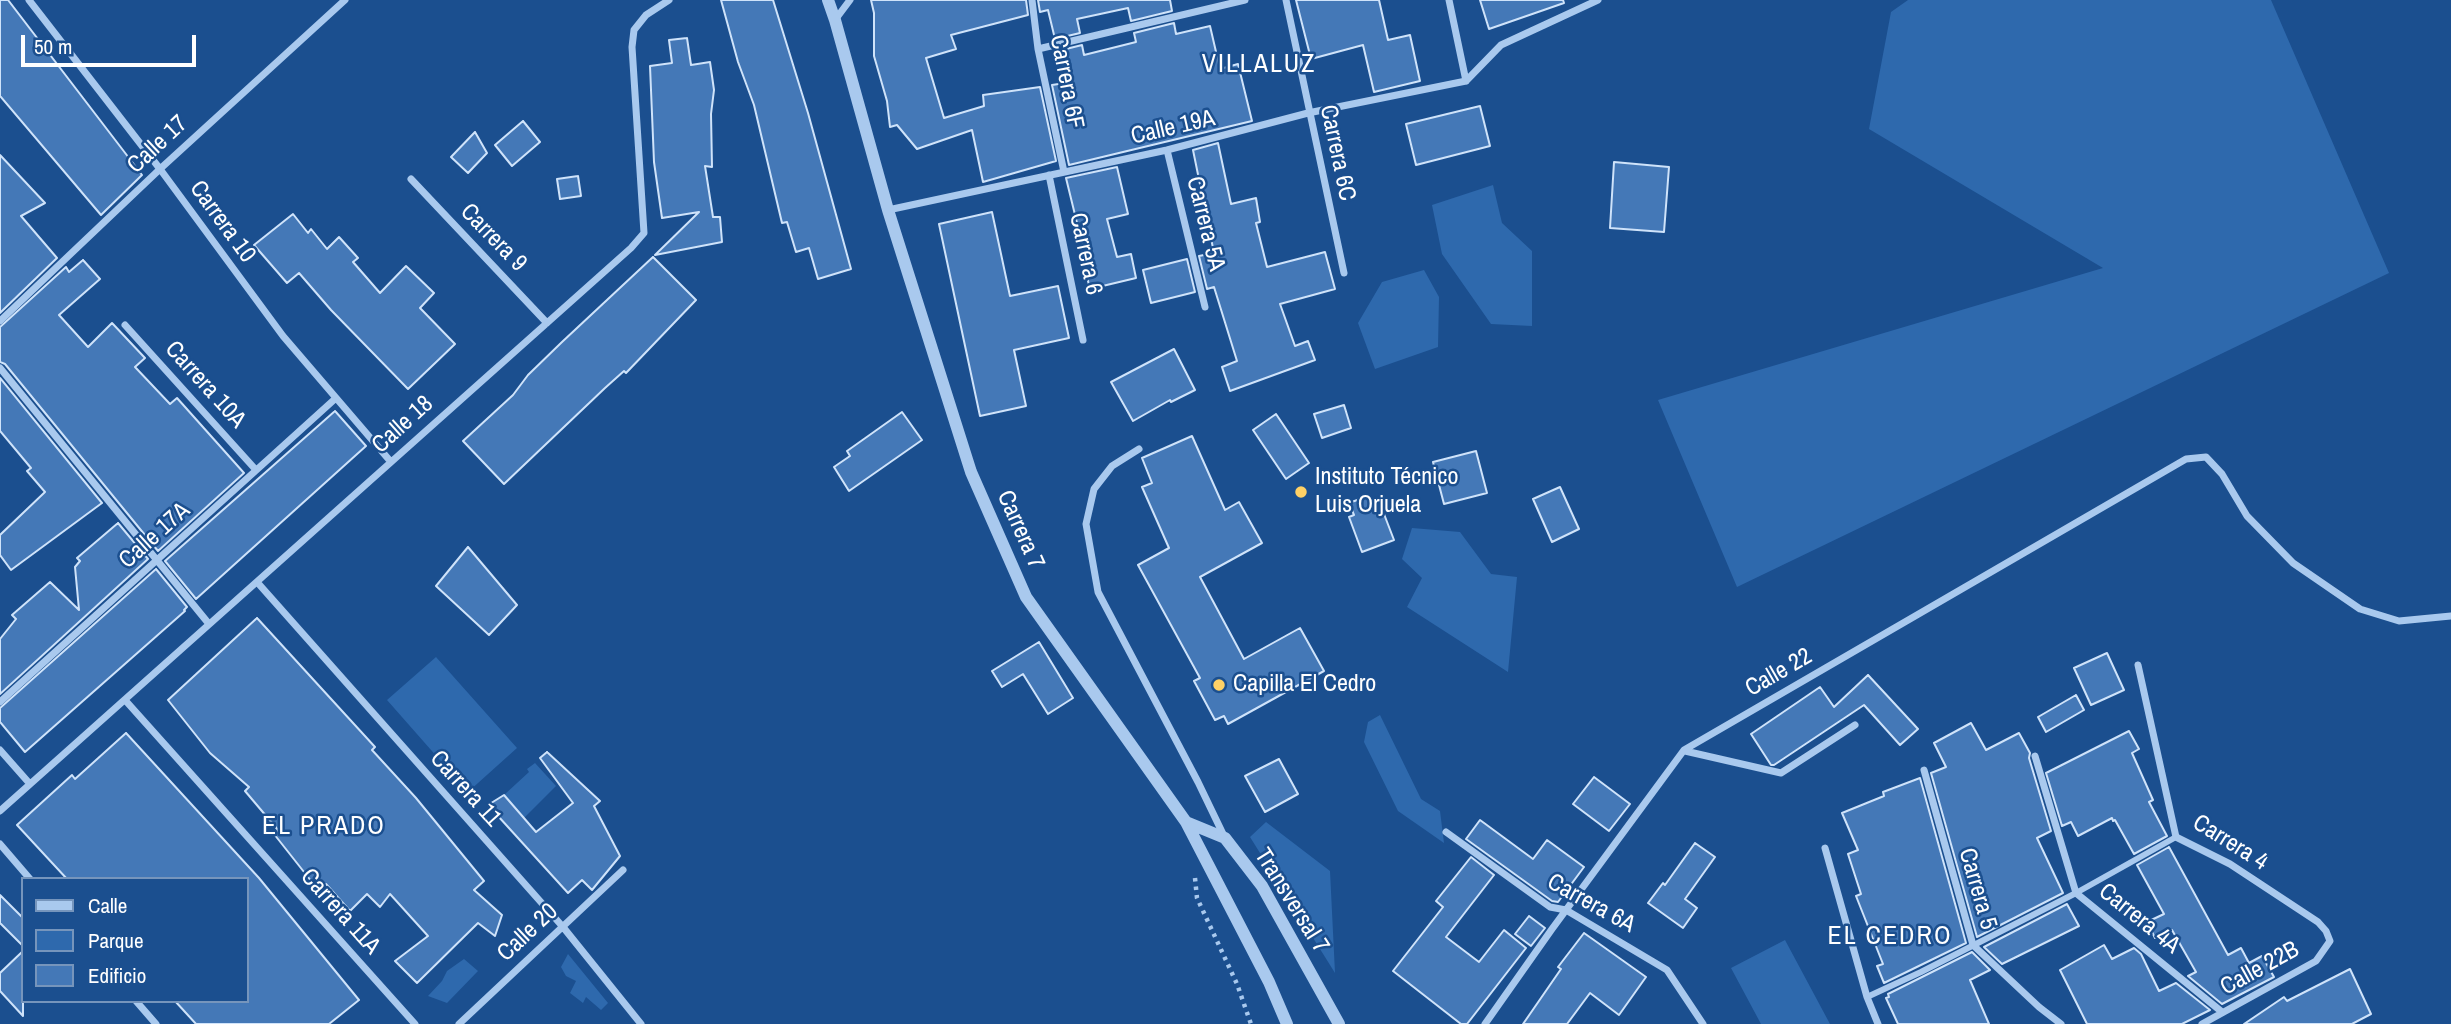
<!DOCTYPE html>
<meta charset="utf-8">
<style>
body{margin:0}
#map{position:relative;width:2451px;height:1024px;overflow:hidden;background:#1b4f8f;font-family:"Archivo Narrow",sans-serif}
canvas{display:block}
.legend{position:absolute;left:21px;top:877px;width:228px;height:126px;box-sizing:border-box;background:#1b4f8f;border:2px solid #7695bc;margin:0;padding:9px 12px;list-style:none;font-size:21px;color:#fff}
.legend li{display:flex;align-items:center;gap:14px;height:35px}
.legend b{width:35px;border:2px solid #7695bc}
.scale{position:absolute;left:21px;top:35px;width:175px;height:32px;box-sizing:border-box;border:4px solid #fff;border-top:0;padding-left:9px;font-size:21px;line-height:24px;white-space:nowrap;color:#fff;-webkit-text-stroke:5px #1b4f8f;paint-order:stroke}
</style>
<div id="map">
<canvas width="2451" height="1024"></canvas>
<ul class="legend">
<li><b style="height:9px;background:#a9c9ee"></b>Calle</li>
<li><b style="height:19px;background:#2e69ad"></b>Parque</li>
<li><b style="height:19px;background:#4478b7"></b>Edificio</li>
</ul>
<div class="scale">50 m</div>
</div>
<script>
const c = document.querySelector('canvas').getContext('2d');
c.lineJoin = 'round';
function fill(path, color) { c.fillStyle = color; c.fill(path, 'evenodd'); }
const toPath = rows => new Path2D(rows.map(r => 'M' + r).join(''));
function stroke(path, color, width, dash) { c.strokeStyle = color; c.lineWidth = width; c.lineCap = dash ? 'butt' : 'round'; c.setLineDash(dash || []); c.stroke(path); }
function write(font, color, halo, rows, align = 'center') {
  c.font = font + ' "Archivo Narrow",sans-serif'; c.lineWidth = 5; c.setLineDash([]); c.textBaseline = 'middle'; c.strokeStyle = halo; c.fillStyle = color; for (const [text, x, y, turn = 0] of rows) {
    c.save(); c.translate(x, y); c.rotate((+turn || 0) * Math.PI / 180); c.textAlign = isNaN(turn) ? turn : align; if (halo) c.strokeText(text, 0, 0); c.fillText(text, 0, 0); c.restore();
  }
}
fill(toPath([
 [1908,0,2271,0,2389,273,1737,587,1658,400,2103,268,1869,129,1891,12],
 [1493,185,1502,223,1532,251,1532,326,1491,324,1442,254,1432,205],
 [1424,270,1439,297,1438,347,1375,369,1358,323,1382,282],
 [1412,528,1460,532,1491,574,1517,577,1508,672,1407,607,1422,578,1402,559],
 [436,657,517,748,468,792,387,700],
 [1380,715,1421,799,1440,811,1444,843,1398,811,1364,742,1368,722],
 [535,763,556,786,523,819,504,795,529,772,527,769],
 [1266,822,1330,871,1335,973,1250,837],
 [1785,940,1830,1024,1761,1024,1731,968],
 [568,954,608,1003,601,1010,586,997,583,1003,570,993,576,981,566,976,561,967],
 [464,959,478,971,447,1003,428,996,442,981,447,971]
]), '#2e69ad');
const building = toPath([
 [0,0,8,0,142,175,101,215,0,96,0,0],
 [721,0,773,0,808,113,851,269,818,279,809,248,796,252,787,222,782,223,754,105,738,62,721,0],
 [871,0,1026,0,1028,15,951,35,956,49,926,58,944,118,984,106,983,95,1040,87,1056,161,983,182,972,130,917,149,897,125,890,127,887,101,874,56,874,13,871,0],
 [1038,0,1170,0,1172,11,1131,21,1128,8,1077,19,1080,33,1055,39,1048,10,1040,12,1038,0],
 [1296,0,1379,0,1388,40,1410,35,1420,81,1374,92,1363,45,1311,59,1296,0],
 [1480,0,1563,0,1564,3,1489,29,1480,0],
 [1174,23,1176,34,1210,26,1220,69,1238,64,1252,121,1069,165,1052,85,1065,83,1058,51,1082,45,1084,55,1136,42,1134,33,1174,23],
 [687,38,691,65,710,62,714,90,711,114,712,167,705,166,713,217,720,217,722,242,655,255,699,212,662,218,654,162,650,66,672,63,669,40,687,38],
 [1480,106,1490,146,1416,165,1406,124,1480,106],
 [523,121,540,142,512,166,495,145,523,121],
 [475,132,487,153,468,173,451,157,475,132],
 [1218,143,1231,204,1256,198,1260,222,1256,223,1267,267,1325,252,1335,289,1280,304,1295,346,1308,341,1315,360,1230,391,1222,367,1237,361,1214,287,1207,289,1199,256,1214,253,1193,150,1218,143],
 [0,155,45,203,21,216,57,258,0,313,0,155],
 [1614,162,1669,167,1664,232,1610,228,1614,162],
 [1117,167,1128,214,1107,219,1117,257,1131,254,1136,278,1090,289,1084,265,1087,264,1066,178,1117,167],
 [578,176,581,196,560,199,557,179,578,176],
 [992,212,1010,296,1058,286,1069,338,1014,350,1026,406,980,416,939,224,992,212],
 [293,214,308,233,311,229,327,249,339,237,358,258,353,262,380,293,406,266,434,293,420,308,455,344,408,389,331,310,299,273,287,283,254,245,293,214],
 [653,257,696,300,626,373,624,371,605,388,504,484,463,441,513,395,528,375,562,342,653,257],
 [1187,259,1195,292,1151,303,1143,270,1187,259],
 [83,260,100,279,59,315,88,347,112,323,145,358,135,367,170,404,177,398,244,473,158,551,5,364,0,362,0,327,66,267,69,272,83,260],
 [1174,349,1195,390,1171,402,1170,400,1133,421,1111,382,1174,349],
 [0,378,102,503,11,570,0,555,0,535,45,492,27,471,31,468,0,431,0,378],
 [1344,405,1351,428,1322,438,1314,414,1344,405],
 [335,411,366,446,196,599,165,561,335,411],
 [902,412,922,440,849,491,834,467,850,456,847,451,902,412],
 [1276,414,1309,463,1286,479,1253,430,1276,414],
 [1192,436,1225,510,1239,502,1262,543,1200,577,1244,659,1300,628,1324,671,1228,724,1224,716,1215,720,1194,681,1200,678,1138,565,1169,548,1142,487,1152,483,1142,458,1192,436],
 [1476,451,1487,493,1444,504,1433,462,1476,451],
 [1560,487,1579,529,1552,542,1533,499,1560,487],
 [1368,496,1371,504,1379,501,1394,540,1362,552,1349,517,1354,515,1349,503,1368,496],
 [118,523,148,559,0,694,0,639,16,619,12,615,50,582,79,610,75,567,80,561,77,558,118,523],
 [468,547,517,605,489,635,436,586,468,547],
 [156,569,187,607,184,610,185,611,25,752,0,722,0,708,156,569],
 [257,618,375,747,372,750,416,798,484,881,474,890,502,915,495,936,478,923,417,983,395,961,428,936,390,894,380,907,367,894,350,911,326,884,319,891,274,834,278,830,245,791,249,787,210,753,168,700,257,618],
 [1039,642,1073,698,1048,714,1023,674,1002,687,992,671,1039,642],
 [2107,653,2124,690,2091,705,2074,668,2107,653],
 [1868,675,1918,729,1900,745,1864,705,1774,765,1771,765,1751,734,1820,687,1834,707,1868,675],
 [2076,695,2084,710,2046,732,2038,717,2076,695],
 [1971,723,1986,750,2019,733,2030,753,2029,758,2051,831,2037,838,2063,893,1977,937,1931,773,1946,767,1934,743,1971,723],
 [2129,731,2139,749,2132,753,2153,800,2149,802,2167,836,2134,854,2115,820,2113,821,2112,818,2078,836,2071,822,2062,826,2046,773,2129,731],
 [126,733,259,878,359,1000,329,1024,196,1024,175,1001,247,1001,247,879,67,879,17,825,72,775,75,779,126,733],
 [547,752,600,801,594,806,620,856,592,890,582,880,568,893,488,805,504,795,536,832,573,803,540,758,547,752],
 [1279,759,1298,794,1265,812,1245,776,1279,759],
 [1594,777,1630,804,1609,831,1573,804,1594,777],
 [1920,778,1966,943,1884,983,1877,966,1883,964,1856,896,1861,894,1848,854,1858,850,1842,813,1884,796,1883,792,1920,778],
 [1480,820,1533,859,1547,840,1584,867,1558,902,1552,901,1466,839,1480,820],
 [1695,843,1715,857,1685,899,1697,908,1683,928,1648,903,1663,883,1665,885,1695,843],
 [2169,847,2228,955,2241,948,2249,963,2262,956,2274,977,2222,1004,2188,976,2196,972,2172,930,2155,938,2147,922,2164,914,2137,865,2169,847],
 [1471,857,1494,875,1446,937,1479,962,1504,930,1526,948,1467,1024,1461,1024,1393,971,1443,907,1436,901,1471,857],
 [0,895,23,918,23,946,0,923,0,895],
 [2067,904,2079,926,2002,964,1984,947,2067,904],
 [1529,916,1545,928,1531,946,1515,934,1529,916],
 [1584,933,1646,977,1619,1015,1590,993,1567,1024,1523,1024,1561,969,1558,967,1584,933],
 [2104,945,2112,959,2134,948,2141,954,2159,991,2176,983,2210,1010,2182,1024,2087,1024,2060,970,2104,945],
 [23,951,23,1016,0,991,0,973,23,951],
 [1972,952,1990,970,1970,980,1989,1024,1898,1024,1886,998,1889,997,1888,994,1972,952],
 [2350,969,2371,1014,2352,1024,2244,1024,2284,997,2287,1001,2350,969]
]);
fill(building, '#4478b7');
stroke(building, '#cfe3fa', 2);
stroke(toPath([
 [1195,878,1197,898,1237,984,1251,1024]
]), '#a9c9ee', 4.5, [3.5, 5]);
stroke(toPath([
 [1867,997,1921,972,2076,893,2176,837]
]), '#a9c9ee', 6);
stroke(toPath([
 [29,0,160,169,283,336,391,462],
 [1032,0,1038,49,1064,172],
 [1286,0,1344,273],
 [1449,0,1466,81],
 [835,20,850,0],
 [1038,49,1245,0],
 [1466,81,1501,45,1598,0],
 [1167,150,1205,307],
 [1049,175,1083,340],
 [411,179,547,323],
 [888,210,1167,150,1308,113,1466,81],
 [0,321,160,169,345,0],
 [125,325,256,470],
 [0,368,209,624],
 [1139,449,1112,466,1094,489,1086,524,1098,592,1198,782,1224,836],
 [257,582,563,927,641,1024],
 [2138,665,2176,837,2230,864,2318,922,2326,931,2330,941,2316,961,2202,1024],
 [125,700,415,1024],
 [0,702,336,398],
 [0,750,30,784],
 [1685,751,1781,773,1855,725],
 [2035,756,2076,893,2222,1012],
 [1924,770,1973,945,2039,1007,2061,1024],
 [0,811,631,248,644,233,632,47,634,30,646,15,669,0],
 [1446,832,1550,907,1566,910,1667,970,1703,1024],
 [0,844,30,879],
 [1825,848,1867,997,1878,1024],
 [136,1001,156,1024],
 [459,1024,623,870],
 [1485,1024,1552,929,1684,750,2186,459,2206,457,2222,474,2247,516,2293,563,2360,609,2399,621,2451,616]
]), '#a9c9ee', 7);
stroke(toPath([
 [828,0,835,20,888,210,971,472,1026,597,1186,822,1269,982,1287,1024],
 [1186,822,1225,838,1262,886,1339,1024]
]), '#a9c9ee', 12);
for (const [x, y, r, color] of [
 [1301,492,7,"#ffd166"],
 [1219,685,7,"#ffd166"]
]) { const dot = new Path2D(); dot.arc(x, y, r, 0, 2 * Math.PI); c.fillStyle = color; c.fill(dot); stroke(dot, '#1b4f8f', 2.5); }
write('24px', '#fff', '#1b4f8f', [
 ["Carrera 6F",1066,82,79],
 ["Calle 19A",1173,128,-13],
 ["Calle 17",158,145,-43],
 ["Carrera 6C",1337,153,78],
 ["Carrera 10",222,222,54],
 ["Carrera 5A",1205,224,76],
 ["Carrera 9",493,238,46],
 ["Carrera 6",1085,254,78],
 ["Carrera 10A",205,385,48],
 ["Calle 18",403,425,-42],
 ["Carrera 7",1020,530,66],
 ["Calle 17A",155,536,-42],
 ["Calle 22",1779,673,-30],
 ["Carrera 11",465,789,48],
 ["Carrera 4",2230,843,32],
 ["Carrera 5",1977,889,74],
 ["Transversal 7",1291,901,58],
 ["Carrera 6A",1591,904,29],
 ["Carrera 11A",340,912,48],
 ["Carrera 4A",2139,919,39],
 ["Calle 20",528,933,-43],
 ["Calle 22B",2260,969,-29]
]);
write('24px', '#fff', '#1b4f8f', [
 ["Instituto Técnico",1315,478],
 ["Luis Orjuela",1315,506],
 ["Capilla El Cedro",1233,685]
], 'left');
c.letterSpacing = '2px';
write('26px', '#fff', '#1b4f8f', [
 ["VILLALUZ",1259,65],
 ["EL PRADO",324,827],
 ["EL CEDRO",1890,937]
]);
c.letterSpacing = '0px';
</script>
